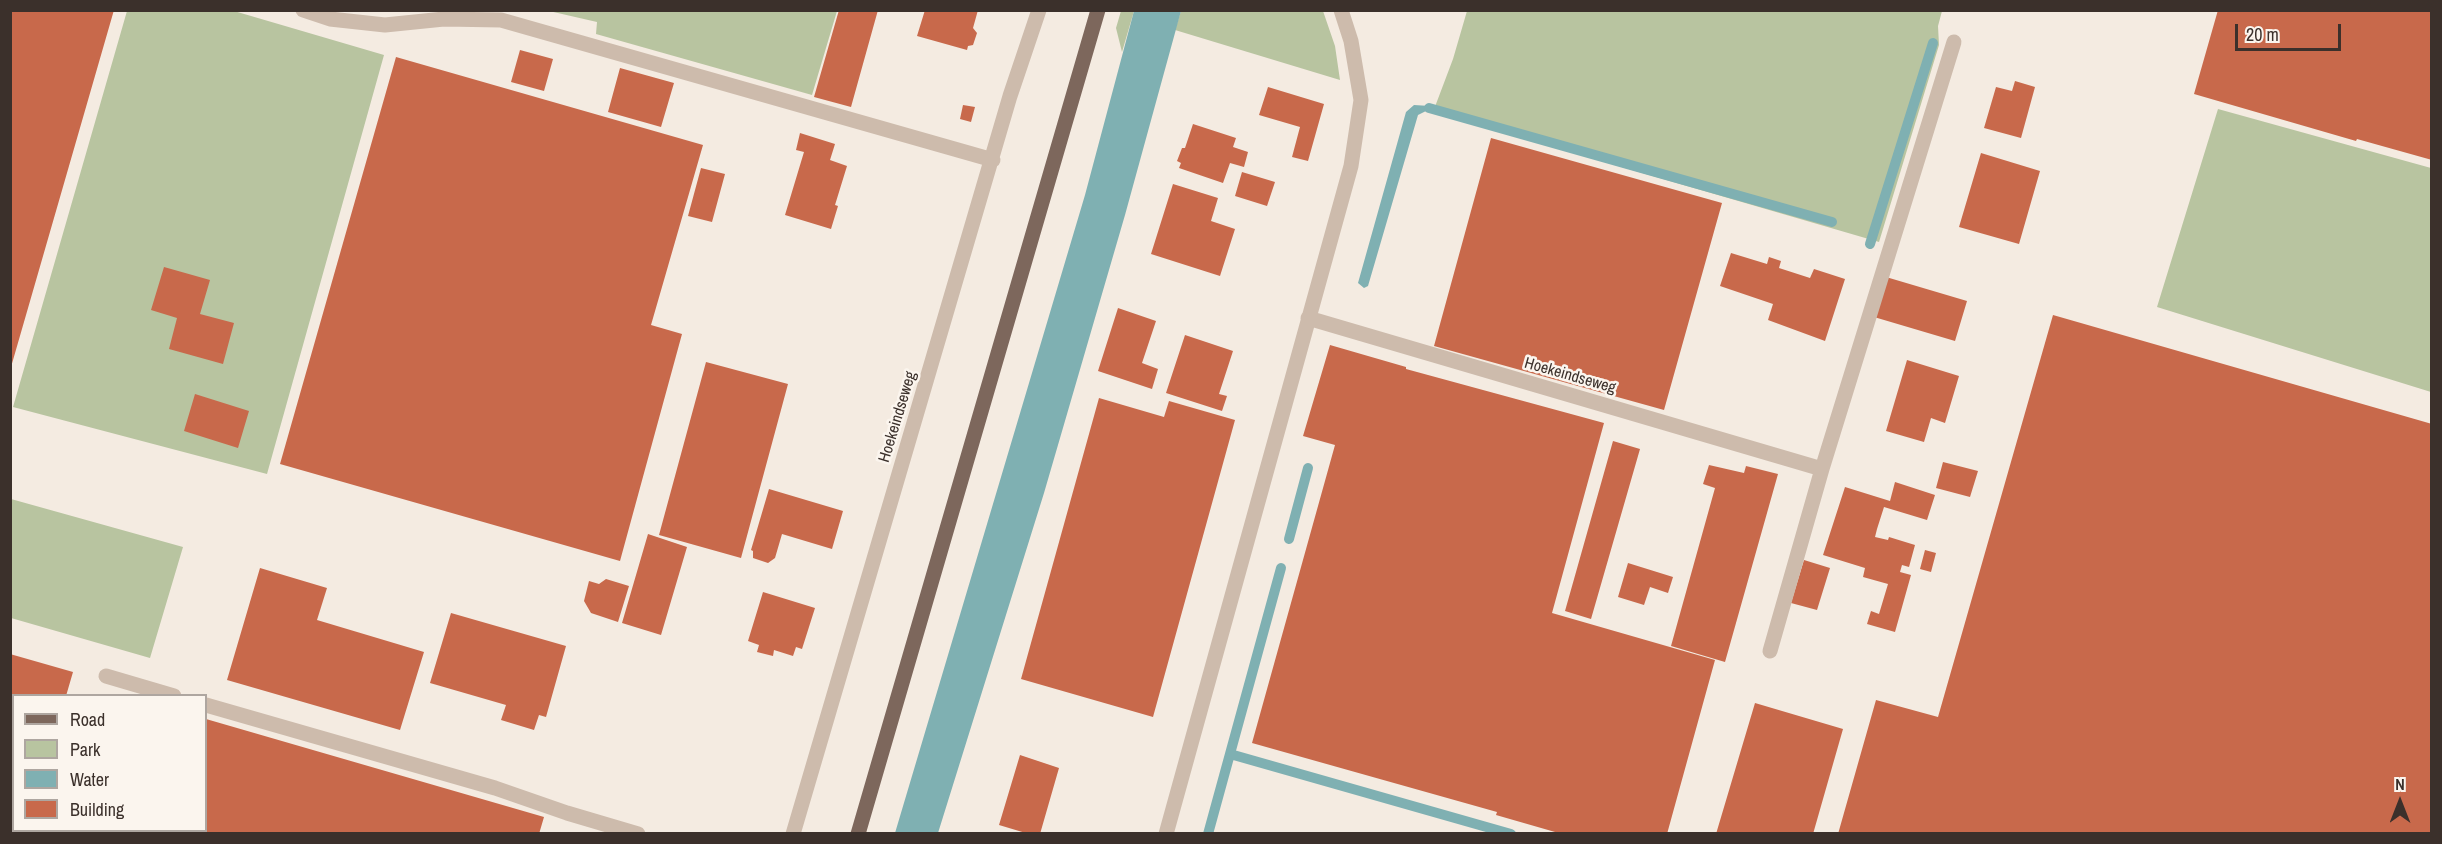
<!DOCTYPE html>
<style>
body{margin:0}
#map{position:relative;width:2442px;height:844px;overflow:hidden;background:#f4ebe1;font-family:"Archivo Narrow",sans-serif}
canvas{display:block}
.frame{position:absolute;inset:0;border:12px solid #3b302b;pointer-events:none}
.legend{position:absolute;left:12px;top:694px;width:195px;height:138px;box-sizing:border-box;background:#fbf5ee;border:2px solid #aea6a0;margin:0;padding:8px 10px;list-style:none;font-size:18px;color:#3b302b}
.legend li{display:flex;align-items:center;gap:12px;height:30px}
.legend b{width:30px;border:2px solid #aea6a0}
.north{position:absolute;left:2370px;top:772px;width:60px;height:60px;-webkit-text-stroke:4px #fbf5ee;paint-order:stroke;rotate:0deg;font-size:16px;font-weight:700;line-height:24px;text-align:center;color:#3b302b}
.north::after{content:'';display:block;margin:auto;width:21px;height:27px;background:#3b302b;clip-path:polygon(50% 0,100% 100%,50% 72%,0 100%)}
.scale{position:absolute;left:2235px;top:24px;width:106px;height:27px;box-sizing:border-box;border:3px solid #3b302b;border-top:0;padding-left:8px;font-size:18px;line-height:21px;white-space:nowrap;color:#3b302b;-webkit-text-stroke:4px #fbf5ee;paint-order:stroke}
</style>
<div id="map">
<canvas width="2442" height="844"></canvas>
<div class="frame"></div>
<ul class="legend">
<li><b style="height:8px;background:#7d675c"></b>Road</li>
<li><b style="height:16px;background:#b8c4a0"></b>Park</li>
<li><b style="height:16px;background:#7fb0b2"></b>Water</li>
<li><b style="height:16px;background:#c8694b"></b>Building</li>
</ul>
<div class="north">N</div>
<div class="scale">20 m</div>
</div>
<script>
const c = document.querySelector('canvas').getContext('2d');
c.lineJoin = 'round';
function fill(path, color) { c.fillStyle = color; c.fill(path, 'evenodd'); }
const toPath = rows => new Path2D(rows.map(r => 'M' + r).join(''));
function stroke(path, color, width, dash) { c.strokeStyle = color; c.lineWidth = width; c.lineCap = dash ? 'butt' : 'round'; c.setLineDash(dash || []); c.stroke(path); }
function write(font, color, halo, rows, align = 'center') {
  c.font = font + ' "Archivo Narrow",sans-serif'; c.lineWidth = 5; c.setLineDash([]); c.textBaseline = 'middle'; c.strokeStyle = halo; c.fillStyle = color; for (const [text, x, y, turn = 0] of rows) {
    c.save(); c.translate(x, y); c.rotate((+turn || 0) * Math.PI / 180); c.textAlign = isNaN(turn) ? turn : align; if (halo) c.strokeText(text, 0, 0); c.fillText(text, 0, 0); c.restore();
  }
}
fill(toPath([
 [127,11,234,11,384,55,267,474,13,407],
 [549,11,837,11,812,95,596,34,597,22],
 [1121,11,1134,11,1122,52,1116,28],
 [1181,11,1323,11,1335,46,1340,80,1175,30],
 [1467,11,1467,10,1942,11,1938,26,1939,45,1879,242,1433,112,1453,59],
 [2218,109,2431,168,2431,392,2157,307],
 [11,499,183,547,150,658,11,618]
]), '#b8c4a0');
fill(toPath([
 [1134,11,1181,11,1125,215,1044,493,938,833,895,833,1085,195],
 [1414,105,1430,106,1428,110,1418,115,1368,286,1364,288,1358,283,1406,112]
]), '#7fb0b2');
stroke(toPath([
 [1429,108,1832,222],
 [1870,244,1933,43],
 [1289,539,1308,468],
 [1230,754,1511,834],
 [1208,834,1281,568]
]), '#7fb0b2', 10);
fill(toPath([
 [10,10,114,10,11,367,10,367],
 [839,10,878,10,851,107,814,97],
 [925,10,978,10,973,28,977,33,973,45,968,46,967,50,917,36],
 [2218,10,2432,10,2432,160,2357,139,2356,141,2194,94],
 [520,50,553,59,544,91,511,82],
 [396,57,703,145,651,325,682,334,620,561,280,464],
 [620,68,674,83,661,127,608,112],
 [2015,81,2035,87,2021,138,1984,128,1996,87,2012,91],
 [1268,87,1324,104,1308,161,1292,157,1300,127,1259,115],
 [963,105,975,107,971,122,960,119],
 [1193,124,1236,138,1233,147,1248,152,1244,167,1230,163,1223,183,1179,168,1181,163,1177,161,1182,148,1185,148],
 [800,133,835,144,830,160,847,166,835,205,838,206,831,229,785,215,804,152,796,150],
 [1491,138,1722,203,1664,410,1434,346],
 [1981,153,2040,171,2019,244,1959,227],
 [701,168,725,174,712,222,688,216],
 [1242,172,1275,182,1267,206,1235,196],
 [1173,184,1218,198,1211,221,1235,229,1220,276,1151,254],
 [1731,253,1767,264,1769,257,1781,261,1779,268,1810,278,1814,269,1845,279,1825,341,1768,320,1773,304,1720,286],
 [164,267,210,280,200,314,234,323,223,364,169,349,177,318,151,310],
 [1886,277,1967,301,1955,341,1874,317],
 [1118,308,1156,321,1142,363,1158,369,1152,389,1098,371],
 [2053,315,2432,424,2432,834,1838,834,1876,700,1938,717],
 [1185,335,1233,351,1219,394,1227,396,1222,411,1166,393],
 [1330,345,1406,367,1406,369,1604,423,1552,613,1715,660,1667,834,1562,834,1496,815,1497,812,1252,743,1335,445,1303,436],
 [1907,360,1959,376,1945,423,1931,418,1924,442,1886,431],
 [706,362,788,384,741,558,659,535],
 [195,394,249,411,238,448,184,431],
 [1099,398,1164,417,1169,401,1235,420,1153,717,1021,679],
 [1613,441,1640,449,1591,619,1565,611],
 [1943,462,1978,471,1970,497,1936,488],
 [1709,465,1744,473,1746,466,1778,474,1725,662,1671,646,1715,488,1703,484],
 [1895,482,1935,495,1927,520,1884,507,1877,529,1875,537,1888,540,1889,537,1915,545,1909,567,1902,565,1900,572,1911,575,1895,632,1867,624,1871,611,1879,614,1888,584,1863,577,1865,568,1823,555,1845,487,1890,501],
 [769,489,843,511,832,549,782,534,775,558,768,563,753,558,753,551,751,550],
 [648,534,687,547,661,635,622,623],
 [1925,550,1936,553,1931,572,1920,569],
 [1804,560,1830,568,1817,610,1791,603],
 [1628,563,1673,577,1668,593,1650,587,1644,605,1618,597],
 [260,568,327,588,317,620,424,652,400,730,227,680],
 [606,579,629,586,618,622,591,613,584,601,589,581,599,584],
 [763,592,815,608,802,649,796,647,793,656,774,650,773,656,757,652,759,645,748,641],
 [451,613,566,646,546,717,539,715,534,730,501,720,506,705,430,683],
 [10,654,73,672,66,696,14,696,14,830,141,830,149,834,10,834],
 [1755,703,1843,729,1813,834,1716,834],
 [206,719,544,817,539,834,163,834,164,830,206,830],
 [1020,755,1059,768,1040,834,1029,834,999,825]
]), '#c8694b');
stroke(toPath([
 [303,10,330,19,385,25,444,19,501,20,993,160],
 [1308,318,1822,469],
 [1770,651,1822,469,1954,42],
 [106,676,174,696],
 [206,705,495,788,567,813,638,834],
 [793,834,1010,96,1039,10],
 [1166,834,1351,166,1361,100,1351,41,1341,10]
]), '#cdbbac', 15);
stroke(toPath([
 [858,834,1098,10]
]), '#7d675c', 15);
write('16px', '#3b302b', '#fbf5ee', [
 ["Hoekeindseweg",1570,376,16],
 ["Hoekeindseweg",898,417,-73]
]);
</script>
